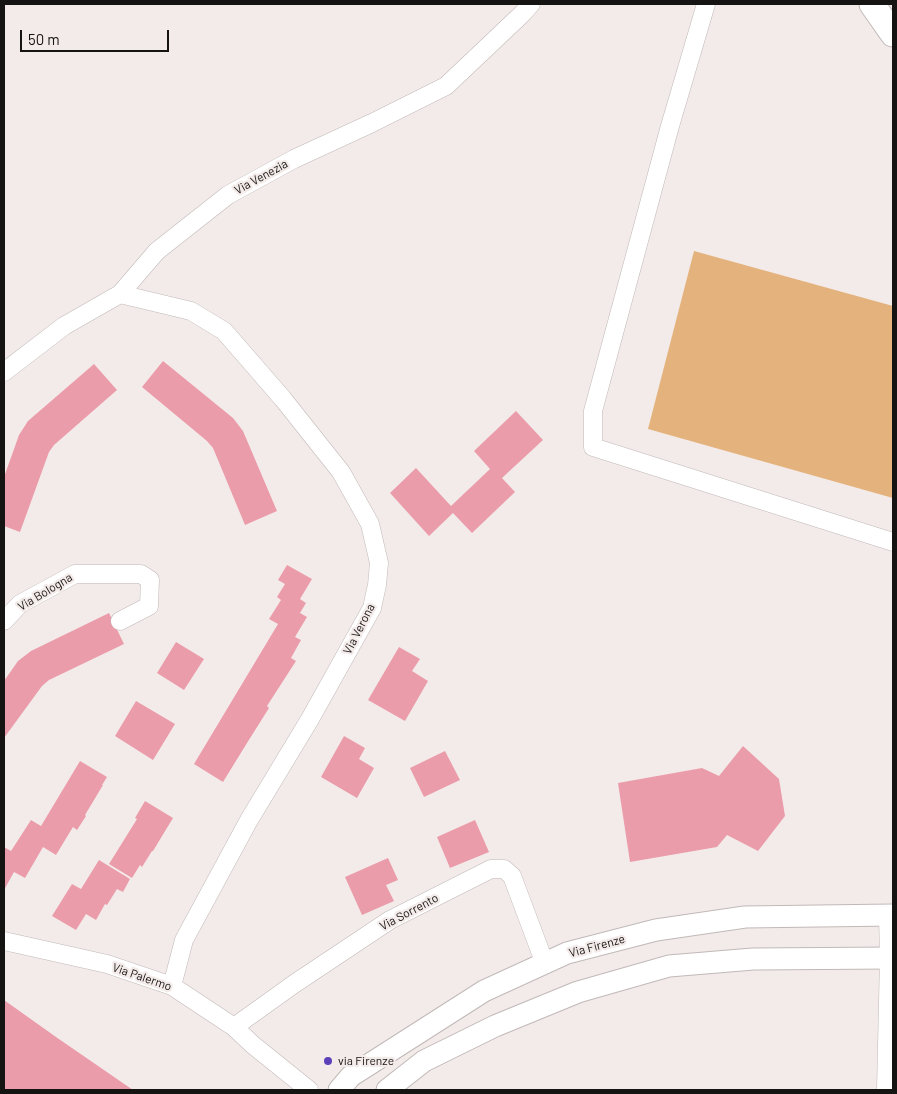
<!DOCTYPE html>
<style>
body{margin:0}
#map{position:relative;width:897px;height:1094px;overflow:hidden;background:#f3ebe9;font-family:Barlow,sans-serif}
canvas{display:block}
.frame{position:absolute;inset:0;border:5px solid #161313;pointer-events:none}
.scale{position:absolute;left:20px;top:30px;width:149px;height:22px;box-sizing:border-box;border:2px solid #161313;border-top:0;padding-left:6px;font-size:15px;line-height:18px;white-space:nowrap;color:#161313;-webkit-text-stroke:4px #f3ebe9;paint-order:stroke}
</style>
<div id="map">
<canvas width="897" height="1094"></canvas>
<div class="frame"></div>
<div class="scale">50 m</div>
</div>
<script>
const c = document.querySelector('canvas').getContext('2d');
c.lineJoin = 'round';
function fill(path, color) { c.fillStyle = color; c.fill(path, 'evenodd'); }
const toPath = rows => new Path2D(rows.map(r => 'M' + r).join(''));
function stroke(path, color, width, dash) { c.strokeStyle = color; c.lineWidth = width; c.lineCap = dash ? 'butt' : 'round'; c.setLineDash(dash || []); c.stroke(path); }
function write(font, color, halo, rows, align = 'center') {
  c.font = font + ' Barlow,sans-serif'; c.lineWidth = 4.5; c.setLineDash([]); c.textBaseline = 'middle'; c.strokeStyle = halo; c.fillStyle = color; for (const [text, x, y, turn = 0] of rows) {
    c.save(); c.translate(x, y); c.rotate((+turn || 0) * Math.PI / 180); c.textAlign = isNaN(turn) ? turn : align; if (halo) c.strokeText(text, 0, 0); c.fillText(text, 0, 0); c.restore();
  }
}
fill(toPath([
 [694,251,893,306,893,498,648,429]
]), '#e4b27d');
fill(toPath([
 [163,361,233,418,243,431,277,511,245,525,213,448,207,441,142,387],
 [94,364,117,390,54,445,49,452,20,532,4,526,4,477,19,435,28,421],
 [516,411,543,440,502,478,515,492,472,533,453,513,429,536,390,493,416,468,451,506,490,469,474,451],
 [287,565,312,579,300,599,306,603,300,613,307,617,295,637,301,640,291,658,296,661,267,706,269,708,247,743,223,782,194,764,278,624,269,619,281,600,277,597,285,584,278,580],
 [109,613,124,644,49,680,42,686,4,738,4,681,18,661,31,651],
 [176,642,204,659,184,690,157,673],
 [399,647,420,659,412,671,428,681,405,721,368,700],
 [136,701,175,724,153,760,115,736],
 [344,736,365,748,359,759,374,768,357,798,321,777],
 [743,746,779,779,785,816,758,851,727,835,717,847,630,862,618,783,702,768,719,776],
 [445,751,460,780,424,797,410,768],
 [80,761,107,777,102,785,103,785,85,815,86,816,77,830,73,827,56,855,43,847,25,878,14,872,4,890,4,847,11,851,31,820,41,826],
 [145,801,173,818,153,851,152,851,142,867,140,865,132,878,109,864,137,819,135,818],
 [475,820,489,852,450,868,437,837],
 [388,858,398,880,386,885,394,901,362,915,345,877],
 [99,860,130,879,123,892,117,889,107,905,105,904,96,920,86,914,76,930,52,916,72,884,81,889],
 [4,1000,56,1037,133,1090,4,1090]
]), '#eb9caa');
const minor = toPath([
 [706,4,670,126,593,411,593,447,893,542],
 [120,294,191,311,224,331,283,399,341,472,370,524,379,563,377,585,372,608,310,719,249,820,184,940,172,986],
 [4,372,64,326,120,294,157,251,228,195,294,159,372,123,446,86,522,14,531,4],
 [4,621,20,604,75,574,141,574,150,580,149,606,120,621],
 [4,941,107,964,172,986,234,1027,253,1045,309,1090],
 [234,1027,294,984,390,920,491,869,504,869,512,876,545,964],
 [886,1090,889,958,888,915]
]);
const tertiary = toPath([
 [339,1090,351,1076,484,991,567,953,656,930,745,917,893,915],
 [387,1090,424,1061,495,1026,578,992,669,966,753,959,893,958]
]);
const secondary = toPath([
 [872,4,893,34]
]);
stroke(minor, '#c1b9b8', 19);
stroke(tertiary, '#c1b9b8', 23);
stroke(secondary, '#c1b9b8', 27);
stroke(minor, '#fff', 18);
stroke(tertiary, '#fff', 21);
stroke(secondary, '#fff', 25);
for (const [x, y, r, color] of [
 [328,1061,5,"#5c40b9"]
]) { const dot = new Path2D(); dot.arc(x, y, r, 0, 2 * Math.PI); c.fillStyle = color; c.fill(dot); stroke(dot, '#f3ebe9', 2); }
write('12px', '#161313', '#f3ebe9', [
 ["Via Venezia",261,177,-29],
 ["Via Bologna",45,592,-31],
 ["Via Verona",359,629,-63],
 ["Via Sorrento",409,912,-28],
 ["Via Firenze",597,946,-15],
 ["Via Palermo",142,977,19]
]);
write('12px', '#161313', '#f3ebe9', [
 ["via Firenze",338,1061]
], 'left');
</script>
